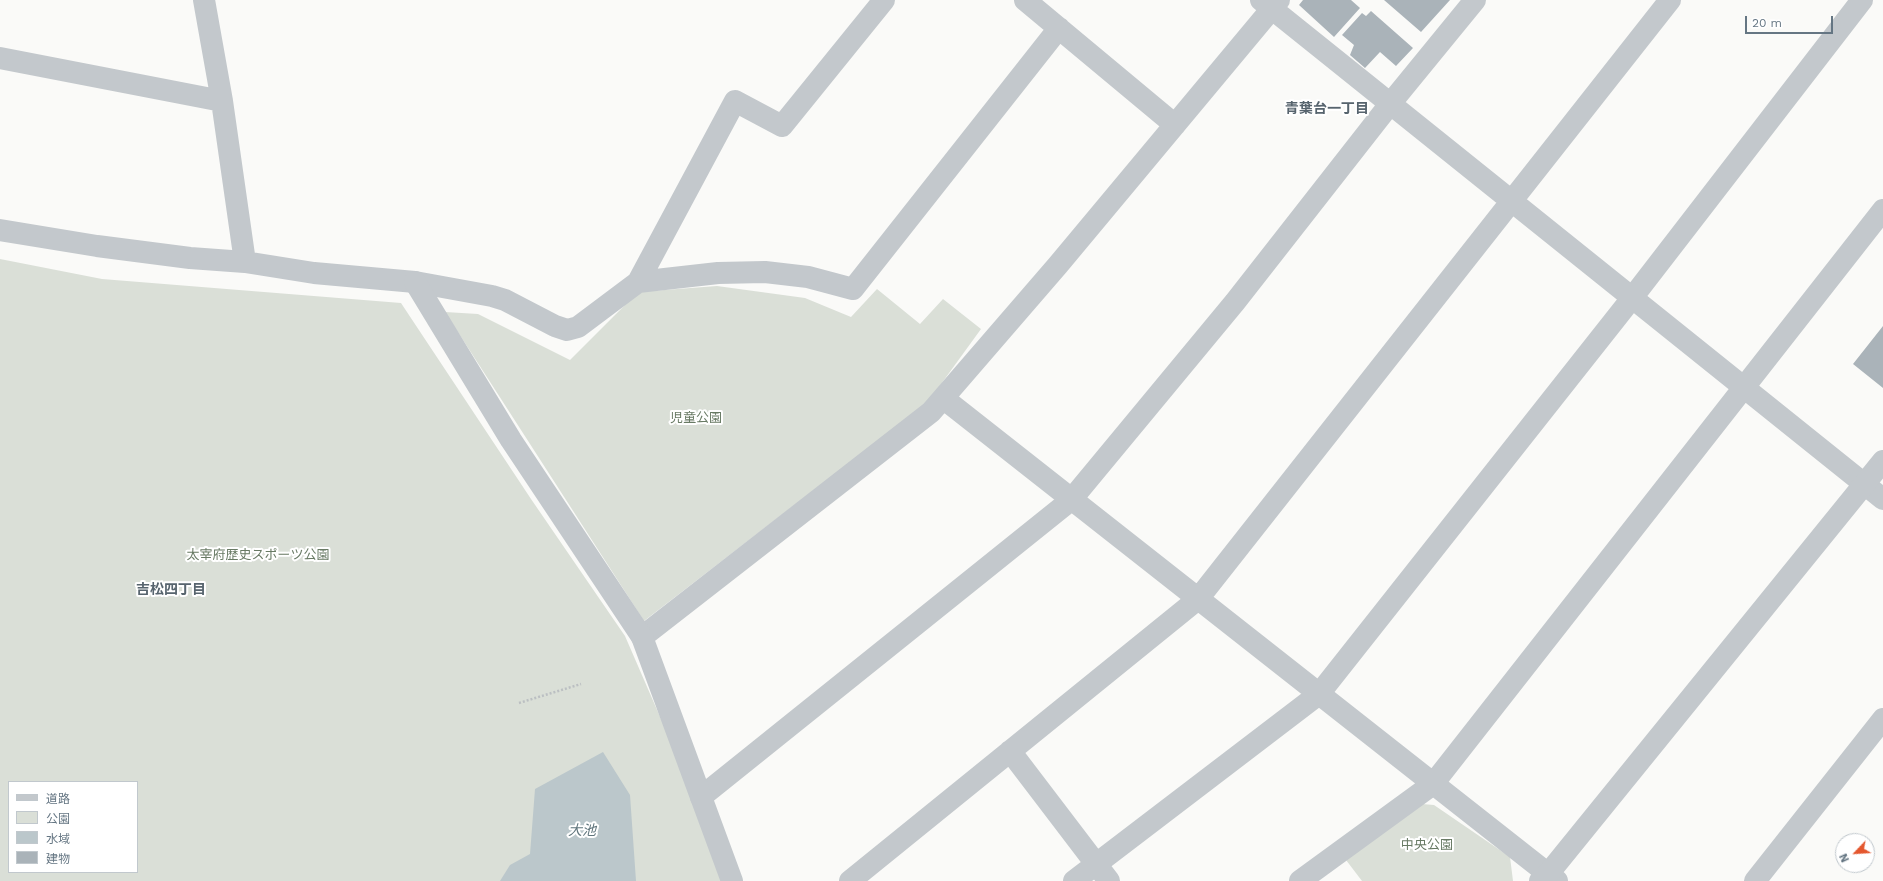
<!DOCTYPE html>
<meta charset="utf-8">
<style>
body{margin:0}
#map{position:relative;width:1883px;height:881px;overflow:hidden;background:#fafaf8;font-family:"Work Sans","Noto Sans JP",sans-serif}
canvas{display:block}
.legend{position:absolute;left:8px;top:781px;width:130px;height:92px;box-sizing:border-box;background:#fff;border:1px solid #c1c8cd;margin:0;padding:5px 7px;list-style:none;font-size:12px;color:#657683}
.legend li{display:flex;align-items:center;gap:8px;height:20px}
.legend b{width:20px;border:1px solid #c1c8cd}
.north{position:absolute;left:1835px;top:833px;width:40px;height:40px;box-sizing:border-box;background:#fff;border:1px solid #c1c8cd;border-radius:50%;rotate:245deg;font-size:11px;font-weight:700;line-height:16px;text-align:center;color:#657683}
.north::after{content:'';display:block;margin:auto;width:14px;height:18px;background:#e4572e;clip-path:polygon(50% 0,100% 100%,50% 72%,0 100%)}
.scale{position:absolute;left:1745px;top:16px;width:88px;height:18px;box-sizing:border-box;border:2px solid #657683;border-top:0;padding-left:5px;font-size:12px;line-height:14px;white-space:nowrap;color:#657683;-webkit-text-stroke:3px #fff;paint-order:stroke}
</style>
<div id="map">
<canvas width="1883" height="881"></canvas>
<ul class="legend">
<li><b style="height:5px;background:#c3c8cc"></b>道路</li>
<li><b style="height:11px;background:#dadfd7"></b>公園</li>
<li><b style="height:11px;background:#bbc7cb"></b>水域</li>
<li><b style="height:11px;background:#aab3b9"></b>建物</li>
</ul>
<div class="north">N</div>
<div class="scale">20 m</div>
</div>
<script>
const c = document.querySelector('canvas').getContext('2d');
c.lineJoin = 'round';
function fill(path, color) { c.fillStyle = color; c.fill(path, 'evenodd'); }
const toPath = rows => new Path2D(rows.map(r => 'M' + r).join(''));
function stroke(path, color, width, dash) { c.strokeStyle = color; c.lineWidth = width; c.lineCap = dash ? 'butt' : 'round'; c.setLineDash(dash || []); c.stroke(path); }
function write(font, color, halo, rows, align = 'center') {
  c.font = font + ' "Work Sans","Noto Sans JP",sans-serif'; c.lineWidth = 4; c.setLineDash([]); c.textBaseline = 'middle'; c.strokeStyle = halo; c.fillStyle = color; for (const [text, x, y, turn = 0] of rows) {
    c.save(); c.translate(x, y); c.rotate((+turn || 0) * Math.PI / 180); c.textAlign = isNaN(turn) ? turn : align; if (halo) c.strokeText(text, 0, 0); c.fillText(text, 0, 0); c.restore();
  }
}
fill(toPath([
 [0,259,102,279,401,303,531,499,625,636,697,802,721,881,0,881],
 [9,782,137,782,137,872,9,872],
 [717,286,805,298,851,317,877,289,920,324,943,299,981,329,928,402,644,621,445,312,478,314,570,360,638,292],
 [1422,804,1434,805,1510,857,1513,881,1362,881,1346,860]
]), '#dadfd7');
fill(toPath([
 [603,752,630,795,636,881,500,881,510,865,530,854,535,789]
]), '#bbc7cb');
fill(toPath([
 [1303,0,1351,0,1360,8,1334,37,1299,5],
 [1384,0,1450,0,1421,32],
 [1371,11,1413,48,1396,66,1380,52,1365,68,1350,55,1354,45,1342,35,1362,13,1366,16],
 [1883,326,1883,388,1853,364]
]), '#aab3b9');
stroke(toPath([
 [519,703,581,684]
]), '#bbbfc2', 2.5, [2, 2]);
stroke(toPath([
 [204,0,222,101,245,262],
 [1025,0,1175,125],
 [1261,0,1883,499],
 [0,58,222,101],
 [0,230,97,246,190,258,245,262,314,273,415,282,492,296,505,300,555,326,567,330,578,327,638,282,735,101,782,126,884,0],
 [638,282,718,273,765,272,808,277,853,289,1059,28],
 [943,398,1557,881],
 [642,637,931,412,1058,265,1279,0],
 [1010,751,1109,881],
 [701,797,1071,500,1235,302,1390,104,1475,0],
 [850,881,1198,599,1670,0],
 [1074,881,1319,694,1632,298,1862,0],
 [1300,881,1433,784,1883,210],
 [1755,881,1883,719]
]), '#c3c8cc', 22);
stroke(toPath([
 [415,282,511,440,642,637,732,881],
 [1540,881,1548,874,1883,461]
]), '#c3c8cc', 22);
write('13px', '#687a64', '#fff', [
 ["児童公園",696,418],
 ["太宰府歴史スポーツ公園",258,555],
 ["中央公園",1427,845]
]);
write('bold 14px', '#57646e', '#fff', [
 ["青葉台一丁目",1327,109],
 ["吉松四丁目",171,590]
]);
write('italic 14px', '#60757c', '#fff', [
 ["大池",582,831]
]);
</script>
